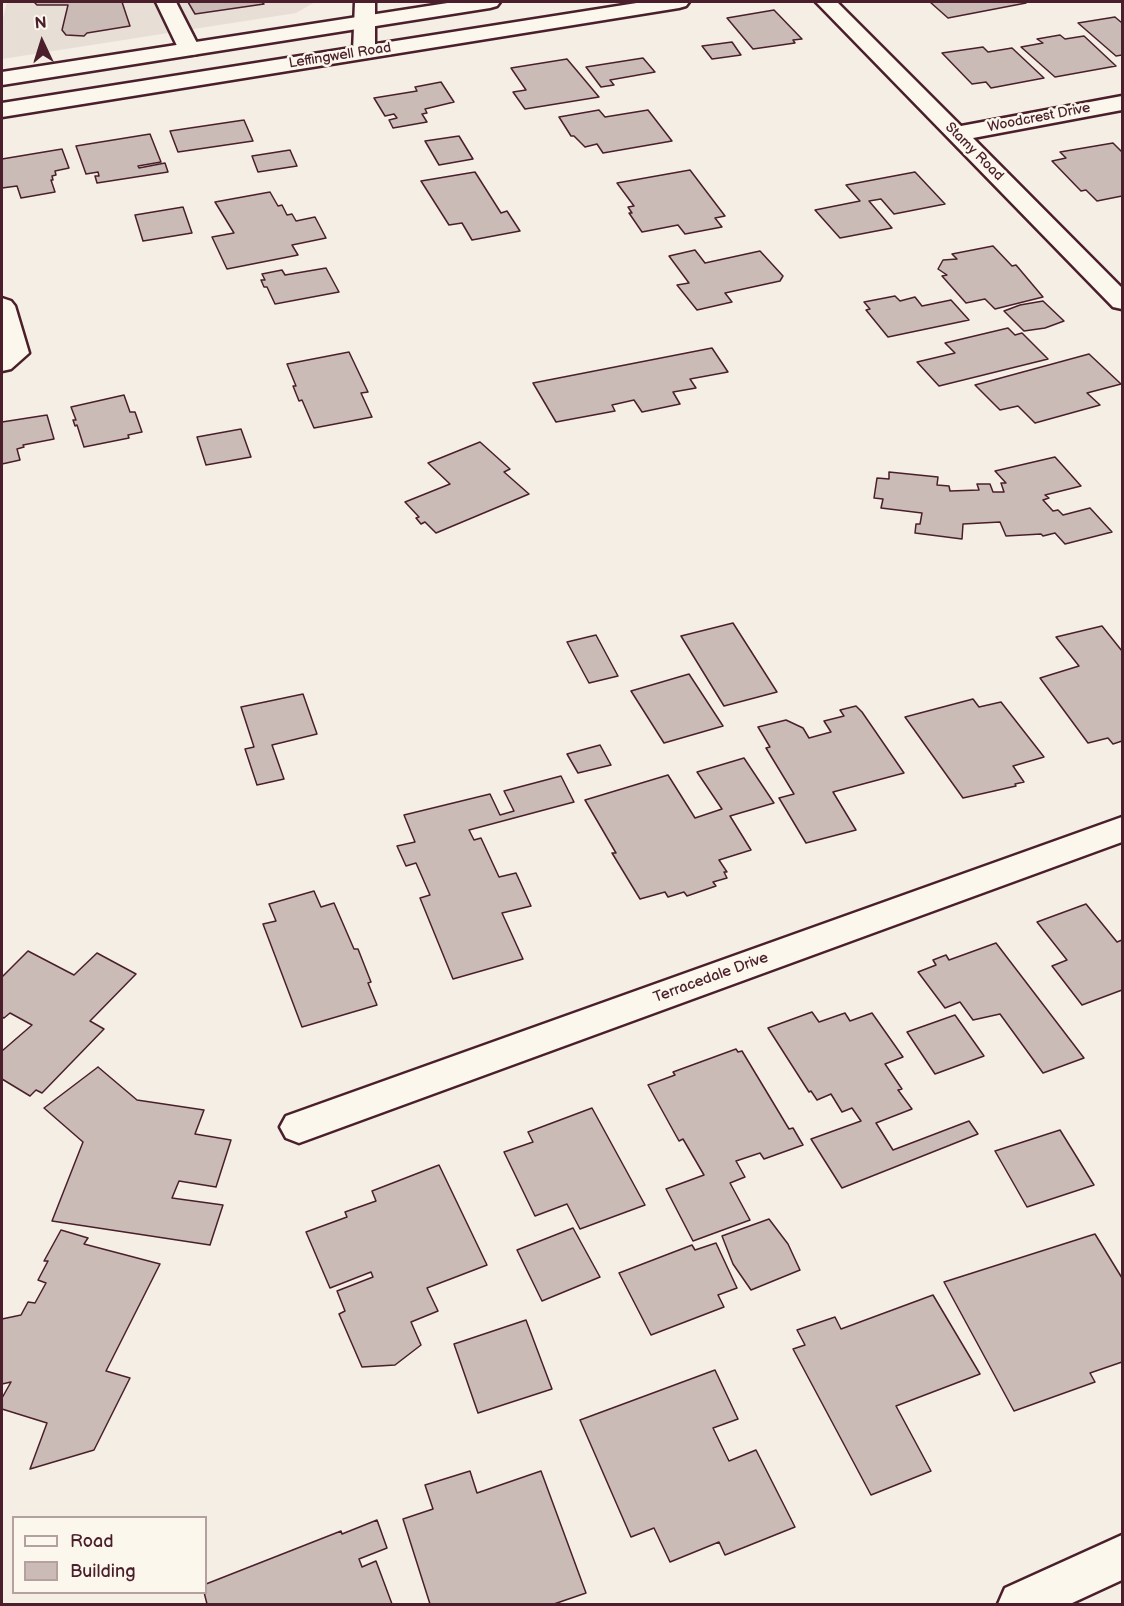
<!DOCTYPE html>
<style>
body{margin:0}
#map{position:relative;width:1124px;height:1606px;overflow:hidden;background:#f4eee4;font-family:"Balsamiq Sans",sans-serif}
canvas{display:block}
.frame{position:absolute;inset:0;border:3px solid #4a1f2b;pointer-events:none}
.legend{position:absolute;left:12px;top:1516px;width:195px;height:78px;box-sizing:border-box;background:#fbf7ec;border:2px solid #b4a19f;margin:0;padding:8px 10px;list-style:none;font-size:18px;color:#4a1f2b}
.legend li{display:flex;align-items:center;gap:12px;height:30px}
.legend b{width:30px;border:2px solid #b4a19f}
.north{position:absolute;left:12px;top:12px;width:60px;height:60px;-webkit-text-stroke:4px #fbf7ec;paint-order:stroke;rotate:356deg;font-size:16px;font-weight:700;line-height:24px;text-align:center;color:#4a1f2b}
.north::after{content:'';display:block;margin:auto;width:21px;height:27px;background:#4a1f2b;clip-path:polygon(50% 0,100% 100%,50% 72%,0 100%)}
</style>
<div id="map">
<canvas width="1124" height="1606"></canvas>
<div class="frame"></div>
<ul class="legend">
<li><b style="height:8px;background:#fbf7ec"></b>Road</li>
<li><b style="height:16px;background:#cabbb6"></b>Building</li>
</ul>
<div class="north">N</div>
</div>
<script>
const c = document.querySelector('canvas').getContext('2d');
c.lineJoin = 'round';
function fill(path, color) { c.fillStyle = color; c.fill(path, 'evenodd'); }
const toPath = rows => new Path2D(rows.map(r => 'M' + r).join(''));
function stroke(path, color, width, dash) { c.strokeStyle = color; c.lineWidth = width; c.lineCap = dash ? 'butt' : 'round'; c.setLineDash(dash || []); c.stroke(path); }
function write(font, color, halo, rows, align = 'center') {
  c.font = font + ' "Balsamiq Sans",sans-serif'; c.lineWidth = 5; c.setLineDash([]); c.textBaseline = 'middle'; c.strokeStyle = halo; c.fillStyle = color; for (const [text, x, y, turn = 0] of rows) {
    c.save(); c.translate(x, y); c.rotate((+turn || 0) * Math.PI / 180); c.textAlign = isNaN(turn) ? turn : align; if (halo) c.strokeText(text, 0, 0); c.fillText(text, 0, 0); c.restore();
  }
}
fill(toPath([
 [7,2,315,2,296,13,2,59,2,22]
]), '#e7dfd6');
const building = toPath([
 [34,2,122,2,130,26,87,33,84,36,66,35,62,30,68,5,37,5,34,2],
 [188,2,262,2,264,4,195,14,188,2],
 [930,2,1025,2,1026,3,948,18,930,2],
 [774,10,802,39,793,40,795,43,753,49,727,18,774,10],
 [1115,17,1122,23,1122,55,1116,56,1078,23,1115,17],
 [1060,35,1065,39,1084,36,1116,66,1055,77,1021,47,1043,43,1037,39,1060,35],
 [732,42,741,55,712,59,702,46,732,42],
 [983,47,988,52,1012,48,1044,78,991,88,986,82,972,84,942,53,983,47],
 [643,58,655,72,610,80,614,85,601,87,586,67,643,58],
 [567,59,599,97,525,109,513,92,526,90,511,68,567,59],
 [441,82,454,102,425,109,427,113,422,114,427,122,393,128,389,120,397,118,394,114,385,116,374,98,417,91,415,87,441,82],
 [599,110,605,117,648,110,672,141,603,153,597,144,585,147,574,136,571,136,559,117,599,110],
 [244,120,253,141,178,152,170,131,244,120],
 [150,134,161,162,138,166,139,168,165,163,168,172,97,183,95,176,99,176,98,172,86,174,76,146,150,134],
 [459,136,473,159,439,165,425,141,459,136],
 [1113,143,1122,152,1122,196,1097,201,1086,190,1081,191,1052,161,1066,158,1060,152,1113,143],
 [62,149,69,168,55,171,56,175,52,176,53,180,51,180,55,192,21,198,17,186,2,188,2,159,62,149],
 [290,150,297,166,258,172,252,156,290,150],
 [690,170,725,216,715,218,722,227,685,234,678,225,642,232,629,213,632,213,628,207,634,206,617,183,690,170],
 [475,172,501,213,507,211,520,231,472,240,462,223,449,225,421,181,475,172],
 [915,172,945,204,894,214,881,199,869,201,892,228,840,238,815,210,860,201,846,185,915,172],
 [270,192,278,206,282,205,287,215,292,214,296,221,315,217,326,238,292,245,298,255,227,269,212,237,234,233,215,202,270,192],
 [183,207,192,233,143,241,135,215,183,207],
 [993,246,1012,266,1016,265,1043,297,995,309,985,299,966,303,942,276,947,275,938,269,943,260,957,259,952,254,993,246],
 [695,250,705,263,760,251,783,276,780,281,725,293,732,302,697,310,677,285,689,283,669,256,695,250],
 [326,268,339,292,275,304,267,287,264,287,261,280,265,280,262,274,282,270,285,275,326,268],
 [895,296,900,301,915,297,922,306,951,300,969,320,888,337,866,310,870,309,864,302,895,296],
 [1043,301,1064,321,1045,328,1024,331,1004,311,1020,305,1043,301],
 [1008,328,1015,335,1022,333,1048,359,939,386,917,362,955,353,945,343,1008,328],
 [712,348,728,372,690,379,696,388,673,392,680,404,642,412,634,400,612,405,615,411,556,422,533,383,712,348],
 [349,352,368,392,361,393,372,417,314,428,302,400,299,401,293,386,296,386,287,364,349,352],
 [1089,354,1121,384,1087,393,1100,405,1035,423,1018,406,1000,410,975,385,1089,354],
 [124,395,130,412,135,412,142,432,128,435,129,438,84,447,77,425,75,426,73,420,76,420,71,407,124,395],
 [47,415,54,439,23,445,24,447,17,449,20,460,2,464,2,422,47,415],
 [241,429,251,457,206,465,197,437,241,429],
 [480,442,510,469,504,472,529,494,436,533,425,522,421,524,416,518,419,517,405,502,450,484,428,463,480,442],
 [1055,457,1081,486,1045,495,1049,498,1043,500,1053,511,1058,510,1063,515,1090,508,1112,532,1065,544,1055,533,1043,536,1041,534,1006,536,1000,522,963,524,962,539,915,533,916,524,920,524,922,513,881,508,883,499,874,498,877,478,889,479,889,472,938,477,937,485,949,486,950,491,979,490,977,484,990,484,993,492,1004,492,1001,483,1006,483,995,471,1055,457],
 [733,623,777,692,724,706,681,636,733,623],
 [1102,626,1122,651,1122,741,1113,744,1108,738,1088,743,1040,678,1079,666,1056,637,1102,626],
 [596,635,618,676,589,683,567,642,596,635],
 [689,674,723,726,664,743,631,691,689,674],
 [303,694,317,734,272,745,284,779,257,785,245,749,254,747,241,707,303,694],
 [973,699,979,707,1001,702,1044,757,1013,766,1024,782,1015,784,1016,786,963,798,905,717,973,699],
 [856,706,862,712,904,773,833,792,856,830,806,843,779,798,794,794,766,748,770,747,758,727,786,720,803,728,809,738,831,732,824,721,844,716,840,710,856,706],
 [600,745,611,765,578,773,567,754,600,745],
 [744,758,774,803,730,816,751,850,719,860,727,872,724,872,727,878,713,882,716,886,687,896,684,892,668,897,665,892,640,899,612,853,616,853,585,800,668,775,695,818,722,809,697,772,744,758],
 [561,776,574,802,469,830,474,840,481,838,499,877,516,873,531,906,502,913,523,959,453,979,420,898,430,895,416,863,406,866,397,846,415,842,404,815,490,794,500,815,514,811,504,791,561,776],
 [314,891,321,907,334,903,354,949,358,949,371,982,368,983,377,1005,302,1027,263,924,276,921,269,904,314,891],
 [1086,904,1117,942,1122,940,1122,990,1082,1005,1052,966,1067,960,1037,922,1086,904],
 [996,943,1084,1058,1043,1073,1000,1014,973,1020,960,1002,945,1008,918,972,936,965,933,960,946,955,949,960,996,943],
 [28,951,74,975,97,953,136,974,90,1021,104,1029,42,1093,36,1090,30,1096,2,1079,2,1051,32,1025,10,1013,4,1018,2,1017,2,977,28,951],
 [812,1012,819,1022,845,1013,850,1021,872,1013,903,1057,885,1064,902,1089,898,1090,912,1109,876,1123,893,1150,969,1121,978,1134,842,1188,811,1139,861,1121,852,1108,842,1112,831,1094,817,1100,811,1091,809,1092,768,1028,812,1012],
 [955,1015,984,1056,935,1074,907,1032,955,1015],
 [736,1049,738,1052,742,1051,789,1129,793,1128,803,1145,764,1159,760,1153,736,1161,745,1177,730,1183,750,1220,693,1241,666,1189,704,1175,683,1139,679,1141,648,1085,675,1075,673,1072,736,1049],
 [98,1067,137,1100,204,1110,195,1134,231,1140,216,1187,179,1181,172,1198,223,1205,210,1245,52,1221,83,1142,44,1108,98,1067],
 [592,1108,645,1205,580,1229,567,1204,535,1216,504,1152,533,1142,528,1132,592,1108],
 [1060,1130,1094,1185,1027,1207,995,1151,1060,1130],
 [439,1165,487,1265,427,1288,438,1311,411,1322,421,1345,395,1365,362,1367,339,1314,345,1311,337,1291,373,1277,371,1272,330,1288,306,1232,347,1217,345,1212,376,1201,372,1191,439,1165],
 [769,1219,788,1244,800,1270,751,1290,733,1264,722,1236,769,1219],
 [573,1228,600,1277,542,1301,517,1250,573,1228],
 [61,1230,88,1238,84,1244,160,1264,106,1371,130,1378,94,1450,30,1469,47,1423,2,1409,2,1398,11,1382,2,1384,2,1319,21,1315,28,1302,35,1303,46,1283,38,1280,48,1261,44,1261,61,1230],
 [1095,1234,1122,1278,1122,1362,1090,1373,1095,1382,1014,1411,944,1282,1095,1234],
 [716,1243,737,1288,718,1295,724,1307,651,1335,619,1273,692,1245,695,1250,716,1243],
 [933,1295,980,1374,896,1406,931,1471,871,1495,793,1349,805,1345,797,1330,835,1317,841,1329,933,1295],
 [526,1320,552,1389,478,1413,454,1344,526,1320],
 [715,1370,738,1419,713,1428,729,1461,756,1450,795,1527,725,1555,719,1542,670,1562,654,1528,631,1537,580,1420,715,1370],
 [470,1471,477,1493,541,1471,586,1593,554,1604,430,1604,403,1519,433,1509,425,1485,470,1471],
 [377,1520,387,1548,359,1559,362,1567,376,1561,392,1604,207,1604,204,1592,206,1592,206,1584,341,1531,342,1534,377,1520]
]);
fill(building, '#cabbb6');
stroke(building, '#4a1f2b', 1.5);
const minor = toPath([
 [156,2,176,2,200,49,197,54,189,55,181,54,156,2],
 [355,2,375,2,375,52,372,57,364,58,356,57,353,52,355,2],
 [816,2,837,2,961,126,1122,96,1122,110,973,138,1122,288,1122,309,1113,307,816,2],
 [2,298,11,301,15,306,29,353,11,369,2,371,2,298],
 [1122,817,1122,842,299,1143,286,1138,280,1127,286,1116,1122,817],
 [1122,1535,1122,1580,1070,1604,998,1604,1005,1588,1122,1535]
]);
const major = toPath([
 [454,2,500,2,497,6,490,8,2,85,2,72,454,2],
 [643,2,689,2,686,6,679,8,2,117,2,103,643,2]
]);
stroke(minor, '#4a1f2b', 5);
stroke(major, '#4a1f2b', 5);
fill(minor, '#fbf7ec');
fill(major, '#fbf7ec');
write('14px', '#4a1f2b', '#fbf7ec', [
 ["Leffingwell Road",340,56,-9],
 ["Woodcrest Drive",1039,118,-11],
 ["Stamy Road",974,152,45]
]);
write('15px', '#4a1f2b', '#fbf7ec', [
 ["Terracedale Drive",711,978,-20]
]);
</script>
